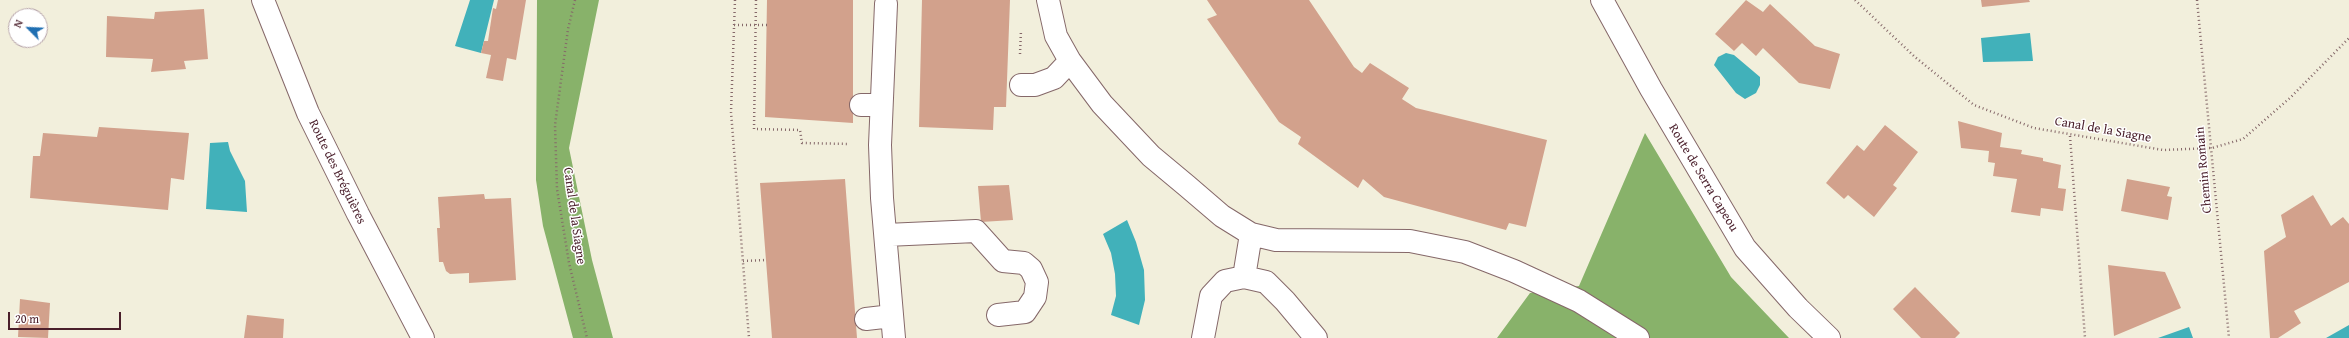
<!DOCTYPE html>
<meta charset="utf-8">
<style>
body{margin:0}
#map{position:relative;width:2349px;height:338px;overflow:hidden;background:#f2efdc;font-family:"Gentium Book Plus",serif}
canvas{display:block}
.north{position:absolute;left:8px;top:8px;width:40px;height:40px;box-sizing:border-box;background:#fff;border:1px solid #b7a5aa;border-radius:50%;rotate:294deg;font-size:11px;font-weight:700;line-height:16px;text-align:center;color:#4a1f2b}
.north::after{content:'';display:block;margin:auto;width:14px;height:18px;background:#1f6fb2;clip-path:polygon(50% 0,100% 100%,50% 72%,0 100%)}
.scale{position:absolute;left:8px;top:312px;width:113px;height:18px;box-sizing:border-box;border:2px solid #4a1f2b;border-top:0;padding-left:5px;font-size:12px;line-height:14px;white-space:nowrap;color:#4a1f2b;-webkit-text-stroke:3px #fff;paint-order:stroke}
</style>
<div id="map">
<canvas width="2349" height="338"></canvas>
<div class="north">N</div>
<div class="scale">20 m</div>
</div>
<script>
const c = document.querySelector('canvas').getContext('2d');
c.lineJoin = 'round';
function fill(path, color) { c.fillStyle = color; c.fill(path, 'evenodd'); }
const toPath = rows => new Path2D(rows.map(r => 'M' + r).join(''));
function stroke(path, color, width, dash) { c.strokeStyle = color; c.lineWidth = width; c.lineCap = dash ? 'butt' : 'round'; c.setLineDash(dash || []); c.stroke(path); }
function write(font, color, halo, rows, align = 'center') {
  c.font = font + ' "Gentium Book Plus",serif'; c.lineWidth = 3; c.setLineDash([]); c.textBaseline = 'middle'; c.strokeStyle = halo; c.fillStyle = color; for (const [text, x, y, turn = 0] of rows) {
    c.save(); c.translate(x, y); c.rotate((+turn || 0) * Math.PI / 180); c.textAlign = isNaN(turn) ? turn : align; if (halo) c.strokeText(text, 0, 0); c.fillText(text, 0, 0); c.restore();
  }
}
fill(toPath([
 [537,0,599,0,569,148,592,260,613,338,573,338,543,226,536,180],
 [1645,133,1731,277,1789,338,1497,338,1530,293,1579,286]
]), '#88b26a');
fill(toPath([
 [470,0,494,0,481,53,455,46],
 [2030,33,2033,61,1983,62,1981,38],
 [1726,53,1734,55,1760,77,1760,85,1756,93,1745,99,1736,93,1714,65,1718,57],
 [228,142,230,151,245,181,247,212,206,209,210,143],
 [1127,220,1136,242,1144,270,1145,300,1139,325,1111,315,1116,296,1115,274,1111,253,1103,234],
 [2349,325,2349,338,2326,338],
 [2189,327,2193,338,2158,338]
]), '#41b1ba');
fill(toPath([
 [498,0,526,0,516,60,507,58,503,81,486,78,491,55,481,53,484,41,488,41,493,8,496,9],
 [767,0,853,0,853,123,765,117],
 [922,0,1010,0,1006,107,994,107,993,130,919,127],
 [1207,0,1309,0,1354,67,1362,73,1370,63,1409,88,1402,99,1416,108,1547,140,1526,227,1509,223,1506,230,1384,197,1363,179,1358,188,1298,144,1301,137,1279,122,1207,19,1217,15],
 [1746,0,1763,12,1770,4,1815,46,1840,54,1830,89,1799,83,1763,48,1756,56,1742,43,1734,51,1715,34],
 [1981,0,2029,0,2030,2,1982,7],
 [204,9,208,59,184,61,186,69,151,72,153,59,106,57,107,16,154,19,155,12],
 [1958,121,2002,133,2000,147,2022,150,2021,154,2043,158,2043,161,2061,165,2058,188,2066,189,2063,211,2041,208,2040,216,2011,212,2017,179,1993,176,1995,163,1988,162,1989,151,1961,148],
 [1885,125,1918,152,1893,185,1897,188,1874,217,1848,195,1844,199,1826,183,1857,145,1864,151],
 [99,127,189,133,184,180,171,178,168,210,30,198,33,156,40,156,43,133,97,137],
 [845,179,857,338,772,338,760,183],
 [2127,179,2170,187,2167,196,2172,197,2168,220,2121,211],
 [1009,185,1013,220,981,222,978,186],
 [484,194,485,199,511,198,516,280,469,283,469,273,450,274,446,271,443,262,439,262,437,228,440,228,438,197],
 [2313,195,2331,226,2343,217,2349,224,2349,282,2294,311,2301,323,2278,338,2270,338,2264,251,2286,237,2281,215],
 [2108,265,2165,272,2181,308,2114,336],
 [1915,287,1960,333,1955,338,1921,338,1893,309],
 [20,299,50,303,48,338,18,337],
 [247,315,284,319,283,338,244,338]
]), '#d2a18c');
const minor = toPath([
 [263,0,308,113,358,214,423,338],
 [1048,0,1056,36,1070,61,1102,104,1151,156,1187,186,1222,216,1251,234,1276,240,1410,241,1465,252,1514,271,1579,301,1638,338],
 [1602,0,1651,89,1745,248,1798,308,1829,338],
 [886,4,880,145,882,198,894,338],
 [1021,85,1035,85,1054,78,1070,61],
 [861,105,881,105],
 [886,235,976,231,1003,261,1024,263,1031,269,1037,282,1035,297,1025,312,998,315],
 [1244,277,1251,234],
 [866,319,892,316],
 [1203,338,1211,296,1225,281,1244,277,1266,282,1285,301,1316,338]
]);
stroke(minor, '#856869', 24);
stroke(toPath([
 [575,0,568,29,555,125,557,189,569,263,587,338],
 [735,0,731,112,749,338],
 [756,0,754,129,800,130,802,143,849,144],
 [1855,0,1915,57,1974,105,2034,128,2163,150,2212,148,2243,139,2291,97,2349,38],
 [2197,0,2229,338],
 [734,25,767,25],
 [1020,54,1021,30],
 [2070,136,2085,338],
 [743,261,766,260]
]), '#856869', 2.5, [1, 3]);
stroke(minor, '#fff', 22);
write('13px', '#4a1f2b', '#fff', [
 ["Canal de la Siagne",2103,130,10],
 ["Chemin Romain",2204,170,-95],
 ["Route des Bréguières",337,172,64],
 ["Route de Serra Capeou",1703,178,59],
 ["Canal de la Siagne",574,216,82]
]);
</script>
